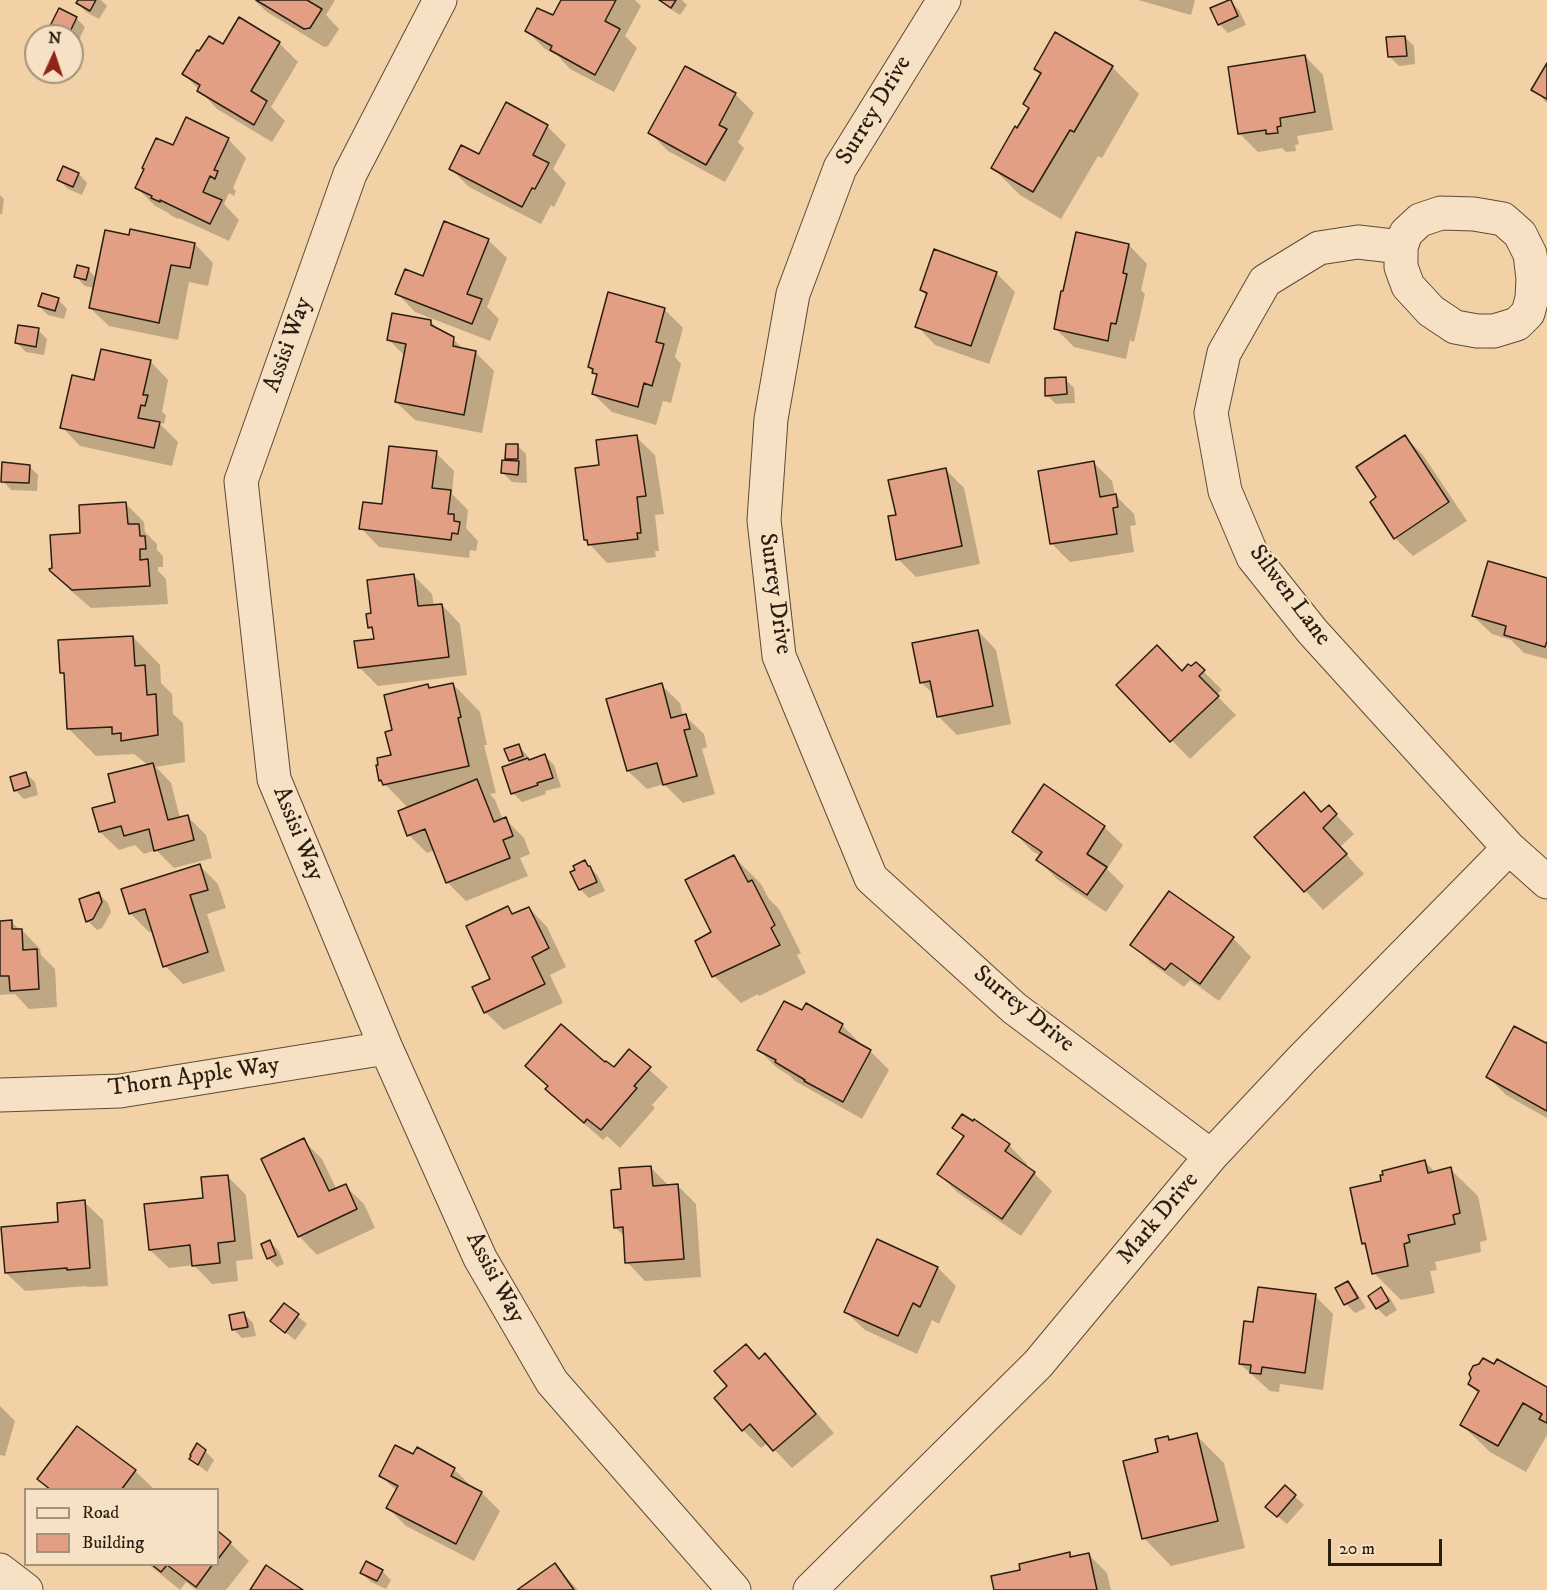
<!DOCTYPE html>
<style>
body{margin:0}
#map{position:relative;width:1547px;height:1590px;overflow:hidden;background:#f1d1a5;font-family:"IM FELL DW Pica",serif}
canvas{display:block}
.legend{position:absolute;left:24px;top:1488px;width:195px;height:78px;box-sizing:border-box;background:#f6e1c4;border:2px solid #a4937c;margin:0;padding:8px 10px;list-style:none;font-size:18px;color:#2a1e11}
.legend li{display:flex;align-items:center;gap:12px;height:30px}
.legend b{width:30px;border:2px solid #a4937c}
.north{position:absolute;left:24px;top:24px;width:60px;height:60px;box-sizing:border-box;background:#f6e1c4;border:2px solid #a4937c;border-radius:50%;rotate:3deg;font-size:16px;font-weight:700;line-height:24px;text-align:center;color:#2a1e11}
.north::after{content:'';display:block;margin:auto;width:21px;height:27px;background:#8f2418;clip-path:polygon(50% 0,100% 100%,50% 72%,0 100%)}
.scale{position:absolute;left:1328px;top:1539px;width:114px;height:27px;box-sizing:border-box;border:3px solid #2a1e11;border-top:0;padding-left:8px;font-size:18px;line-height:21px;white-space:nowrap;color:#2a1e11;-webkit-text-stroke:4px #f6e1c4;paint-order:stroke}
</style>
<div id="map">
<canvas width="1547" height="1590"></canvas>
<ul class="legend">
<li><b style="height:8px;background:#f6e1c4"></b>Road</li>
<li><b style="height:16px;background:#e29f83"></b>Building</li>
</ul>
<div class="north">N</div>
<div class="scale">20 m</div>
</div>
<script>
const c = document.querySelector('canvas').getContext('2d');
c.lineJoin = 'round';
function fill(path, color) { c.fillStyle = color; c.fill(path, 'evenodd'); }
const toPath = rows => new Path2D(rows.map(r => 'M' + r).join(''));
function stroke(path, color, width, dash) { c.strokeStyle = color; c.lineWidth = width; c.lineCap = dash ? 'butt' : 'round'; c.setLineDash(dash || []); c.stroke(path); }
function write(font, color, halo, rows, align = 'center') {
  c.font = font + ' "IM FELL DW Pica",serif'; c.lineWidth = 4.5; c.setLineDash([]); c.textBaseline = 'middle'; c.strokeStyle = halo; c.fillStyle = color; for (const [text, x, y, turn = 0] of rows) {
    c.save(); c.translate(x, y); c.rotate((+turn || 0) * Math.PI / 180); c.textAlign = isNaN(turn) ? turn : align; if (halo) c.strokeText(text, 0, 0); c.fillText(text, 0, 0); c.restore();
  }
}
fill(toPath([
 [79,0,101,0,107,6,99,19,86,12,78,3],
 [254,0,335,0,326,15,339,29,328,46,324,47,267,12],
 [563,0,635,0,641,6,625,36,637,48,614,92,570,69,558,56,545,49,527,31,554,17],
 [660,0,682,0,687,5,680,15,667,7],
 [1138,0,1195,0,1191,15],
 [1230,1,1239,10,1246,25,1228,33,1219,24],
 [76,18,85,27,77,44,72,42,72,36,60,36,51,28],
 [1405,37,1414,46,1415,64,1399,66,1390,57],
 [279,43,298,62,271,107,285,121,272,142,217,109,184,74,200,53,224,46],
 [1305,56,1323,75,1333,130,1297,136,1299,144,1295,145,1296,151,1286,152,1282,148,1258,152,1240,134],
 [1547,66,1547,103,1533,89],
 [1112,67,1139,94,1102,158,1098,156,1061,219,1020,195,993,168,1030,109,1025,104,1042,75,1035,68],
 [686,68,735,94,754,113,738,142,744,148,725,182,668,151,650,133],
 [547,126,566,145,553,169,566,183,554,207,551,205,541,224,469,187,451,169],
 [228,139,246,158,233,188,236,191,234,196,229,193,224,204,239,220,229,241,179,218,178,219,172,216,167,212,155,206,137,188,174,147],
 [64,168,79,174,87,183,82,195,68,189,59,180],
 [0,195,4,199,2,214,0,214],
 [1077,234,1129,245,1147,264,1141,290,1145,294,1134,342,1130,340,1126,359,1074,347,1056,329],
 [130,237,195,244,213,263,208,286,189,282,178,340,109,326,90,308,94,288,85,286,76,277,88,269,96,278],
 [488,240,507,258,487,307,499,319,490,341,415,312,397,293],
 [935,251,996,273,1015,292,989,364,935,345,917,326,927,296,921,290],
 [43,295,59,300,67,309,64,319,48,315,39,306],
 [664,309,683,328,675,357,681,364,671,403,663,401,656,425,612,412,593,394,598,377,589,367],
 [431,322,442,333,453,339,464,350,475,352,494,371,482,433,415,420,396,402,405,356,389,340],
 [38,330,47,339,44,355,26,352,17,343],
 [150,361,168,380,162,412,166,415,164,424,157,421,178,442,172,466,80,446,62,427,95,382],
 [1065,379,1074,388,1075,403,1056,404,1047,395],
 [1404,436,1423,455,1467,521,1413,556,1395,538,1378,498],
 [636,437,655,455,664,514,655,515,659,551,655,551,656,557,607,563,585,539,601,466],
 [507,445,517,445,526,454,527,483,512,482,503,473,507,462],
 [436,453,454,471,452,494,468,510,466,528,478,541,476,551,470,550,469,558,379,547,361,528],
 [1094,463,1112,481,1115,495,1134,514,1136,525,1130,526,1134,552,1070,562,1051,543],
 [29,466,38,475,37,491,11,490,3,481],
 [945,469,964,488,980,564,916,577,898,559,898,516],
 [126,504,144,522,145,532,157,544,157,550,163,556,163,567,158,567,158,571,166,579,168,604,91,608,70,590,51,571,82,534],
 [414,576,432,594,434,606,442,605,460,624,467,675,378,686,359,667,376,640,375,632,369,627],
 [1547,579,1547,659,1524,653,1511,640,1492,634,1473,616],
 [978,631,996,650,1011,724,957,735,938,716,934,695,922,683,914,644],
 [133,637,160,665,161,683,172,694,173,714,183,723,185,762,156,767,171,783,180,818,187,816,206,835,212,858,174,868,156,850,144,854,135,845,119,850,100,832,117,803,148,765,134,754,96,756,69,729,65,676,62,673],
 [1196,664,1222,690,1216,695,1236,715,1190,759,1118,685,1182,673,1191,668],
 [453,684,480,712,487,745,484,745,496,793,490,794,495,800,503,820,505,819,524,838,530,854,520,858,528,876,466,901,447,882,435,850,427,853,409,835,408,808,381,780,393,756,394,732,428,686,431,689],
 [661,685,680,703,683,716,685,716,704,734,707,747,702,749,715,794,683,803,664,784,647,789,628,771],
 [518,746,527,755,529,761,545,756,554,765,561,787,545,791,546,794,522,802,513,793,514,764,510,761],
 [26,774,35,782,38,795,24,799,15,790],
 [1304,794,1322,813,1329,807,1354,834,1340,847,1364,874,1323,910,1256,837],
 [1104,827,1123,845,1107,869,1124,886,1106,912,1057,879,1038,860,1041,856,1032,851,1014,832],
 [734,857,761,884,769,899,779,909,801,953,797,955,806,973,759,996,758,994,741,1003,714,976,713,933],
 [585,862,598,876,605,891,589,898,580,889],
 [200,866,218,884,226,908,207,914,225,971,183,984,165,966,153,931,149,932,131,914,123,890],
 [99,894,108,903,111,912,102,928,97,930,88,921],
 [508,908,515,915,529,908,547,927,566,967,550,975,563,1003,504,1030,485,1012],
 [0,922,11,922,20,930,22,930,40,949,41,955,55,969,57,1007,29,1009,15,994,0,995],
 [1233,938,1251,957,1219,1001,1190,980,1184,987,1151,963,1132,945],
 [802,1012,842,1025,861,1044,860,1045,870,1051,889,1070,862,1119,795,1081,789,1075,777,1068,759,1050],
 [1547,1045,1547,1118,1506,1095,1488,1077],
 [629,1051,668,1087,652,1105,655,1108,620,1148,607,1136,603,1140,566,1108,548,1089,549,1088,527,1066,614,1069],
 [954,1128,1009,1145,1027,1164,1025,1167,1034,1173,1052,1191,1021,1236,957,1192,939,1174,964,1138],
 [303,1140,322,1159,337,1190,345,1186,364,1204,375,1228,317,1255,299,1236],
 [1425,1162,1435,1172,1450,1169,1478,1196,1487,1240,1480,1242,1481,1252,1435,1262,1437,1270,1430,1271,1435,1293,1401,1300,1374,1273,1367,1247,1364,1243,1383,1182],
 [651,1168,669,1186,678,1186,696,1204,701,1277,645,1281,627,1262,625,1237,615,1227,622,1190],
 [227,1176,246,1195,253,1259,236,1261,238,1281,212,1284,194,1265,169,1268,150,1250],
 [84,1202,103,1220,108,1286,87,1287,86,1286,25,1291,6,1273],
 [878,1241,938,1268,956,1286,939,1324,932,1320,917,1354,865,1330,846,1312],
 [270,1242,279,1251,284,1264,277,1267,268,1258],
 [1347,1282,1356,1291,1366,1308,1355,1313,1346,1304,1337,1288],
 [1381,1289,1390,1298,1397,1310,1386,1317,1377,1308],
 [1315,1296,1333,1314,1323,1390,1280,1384,1279,1392,1270,1391,1240,1364,1254,1324],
 [284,1305,307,1324,295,1340,272,1321],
 [244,1314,253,1323,256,1336,242,1338,233,1329],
 [765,1355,783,1374,834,1433,792,1468,768,1443,761,1448,743,1430,760,1360],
 [1469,1384,1547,1389,1547,1435,1526,1472,1490,1452,1462,1425,1479,1394],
 [0,1406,15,1421,5,1456,0,1455],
 [1196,1435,1224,1463,1245,1548,1171,1566,1144,1538,1160,1454,1168,1438,1171,1441],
 [205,1451,214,1460,207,1472,191,1459],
 [414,1456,454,1469,473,1488,482,1493,500,1511,474,1561,406,1526,388,1508,397,1491,381,1476],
 [135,1471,154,1489,49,1490,39,1479],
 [1285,1487,1304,1505,1287,1524,1276,1515],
 [218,1533,230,1543,249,1561,226,1590,196,1590,186,1582,180,1590,148,1564,218,1564],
 [1069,1554,1073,1558,1088,1554,1107,1573,1111,1590,995,1590,1022,1571],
 [555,1565,578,1590,519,1590],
 [382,1571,391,1580,386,1589,371,1582,362,1573]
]), '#0003');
const building = toPath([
 [78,0,96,0,90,11,76,3,78,0],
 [256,0,307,0,322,9,310,28,304,29,256,0],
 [561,0,616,0,605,21,620,29,595,75,550,50,552,46,525,31,537,8,553,15,561,0],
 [659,0,676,0,671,8,659,0],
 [1229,0,1231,0,1238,16,1218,25,1210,8,1229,0],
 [59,8,77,17,68,36,49,28,59,8],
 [239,17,280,42,251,91,267,101,254,125,197,91,200,85,182,74,197,50,199,51,209,36,223,44,239,17],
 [1055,32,1113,66,1074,132,1070,130,1033,192,991,168,1015,126,1017,128,1029,108,1023,104,1041,73,1034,69,1055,32],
 [1405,36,1407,56,1388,57,1386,37,1405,36],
 [1305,55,1315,112,1280,118,1281,126,1277,127,1278,133,1266,134,1266,130,1238,134,1228,67,1305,55],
 [1547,63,1547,99,1531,90,1547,63],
 [685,66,736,93,719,125,727,129,706,165,648,133,685,66],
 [506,102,548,125,533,155,549,163,535,189,532,188,522,207,449,169,461,145,479,154,506,102],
 [186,117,229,138,214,170,218,171,215,179,210,176,203,192,222,200,210,224,160,200,160,202,151,198,152,196,135,188,144,169,142,168,156,138,173,145,186,117],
 [63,166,79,173,73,187,57,180,63,166],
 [444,221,489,239,467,294,482,299,472,324,395,294,405,269,423,276,444,221],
 [130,229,195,243,190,268,171,265,159,323,89,308,105,230,129,235,130,229],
 [1076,232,1129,244,1123,273,1127,274,1116,324,1111,323,1108,341,1054,329,1061,291,1063,291,1076,232],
 [934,249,997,272,971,346,915,327,927,293,920,290,934,249],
 [77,265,89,268,86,280,74,277,77,265],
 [608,292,665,308,656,342,664,344,652,386,644,383,638,407,592,394,597,374,592,373,593,369,588,367,608,292],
 [42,293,59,298,55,311,38,306,42,293],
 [392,313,431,320,431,325,454,337,453,346,476,351,464,415,395,402,406,344,387,340,392,313],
 [18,325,39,328,36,347,15,343,18,325],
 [101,349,151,360,143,395,148,395,145,406,141,405,138,418,160,422,154,448,60,428,72,375,94,380,101,349],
 [1066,377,1067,394,1045,396,1045,378,1066,377],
 [637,435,646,496,637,497,641,533,637,533,638,539,588,545,587,540,584,540,575,468,599,465,596,440,637,435],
 [1405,435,1449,502,1394,539,1370,502,1376,497,1356,467,1405,435],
 [506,444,518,444,518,459,505,459,506,444],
 [389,446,437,451,432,488,451,490,448,514,454,514,454,521,460,522,458,534,452,533,451,540,359,529,363,502,382,504,389,446],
 [502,460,519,461,518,475,501,473,502,460],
 [1094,461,1100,497,1116,494,1118,507,1113,508,1117,534,1050,544,1038,471,1094,461],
 [2,462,30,465,29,483,1,482,2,462],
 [946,468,962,546,896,560,888,516,896,515,888,480,946,468],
 [126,502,128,524,139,524,140,536,145,536,146,549,140,549,140,560,148,559,150,586,72,590,50,571,49,569,52,568,50,535,80,533,79,505,126,502],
 [1488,561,1547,578,1547,641,1545,647,1504,635,1506,626,1472,616,1488,561],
 [414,574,418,606,442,604,449,657,358,668,354,641,374,639,372,627,368,628,366,614,371,613,367,580,414,574],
 [978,630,993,706,937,717,930,681,920,683,912,643,978,630],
 [133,636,135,666,145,665,147,695,156,694,158,735,121,741,121,733,112,734,112,727,67,729,64,673,60,673,58,640,133,636],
 [1157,645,1182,671,1188,664,1191,666,1196,662,1205,670,1199,676,1219,696,1170,742,1116,685,1157,645],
 [453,683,461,717,458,718,469,766,383,785,381,780,379,781,376,765,378,765,377,758,391,755,385,732,392,730,384,695,428,684,429,688,453,683],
 [662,683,671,718,686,714,690,729,684,730,697,776,663,785,657,763,627,771,606,699,662,683],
 [519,744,523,756,509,761,504,749,519,744],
 [545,754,553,778,537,783,538,785,511,794,502,767,528,758,529,760,545,754],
 [153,763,168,820,188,815,194,840,154,851,149,829,124,836,121,826,99,832,92,808,115,802,108,774,153,763],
 [26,772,30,786,14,791,10,777,26,772],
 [477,779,494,822,506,817,513,836,503,840,510,858,446,883,425,829,407,836,398,811,477,779],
 [1044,784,1105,826,1087,854,1107,867,1087,895,1036,860,1042,852,1012,832,1044,784],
 [1304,792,1321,812,1329,805,1337,814,1323,828,1347,854,1304,892,1254,837,1304,792],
 [734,855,748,882,752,880,775,925,771,928,780,945,712,977,695,941,711,932,685,880,734,855],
 [585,860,588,866,590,866,597,882,579,890,570,872,575,870,573,866,585,860],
 [200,864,208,890,190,895,208,952,163,967,145,909,129,914,121,889,200,864],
 [1169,891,1234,937,1200,984,1171,963,1165,970,1130,945,1169,891],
 [99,892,102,902,93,919,86,922,79,899,99,892],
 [508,906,512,914,529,907,549,948,532,957,545,984,484,1013,472,987,490,979,466,926,508,906],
 [12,920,12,929,22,929,23,950,37,949,39,989,10,991,9,976,0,976,0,921,12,920],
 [784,1001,802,1010,806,1003,843,1024,839,1032,871,1050,843,1102,804,1081,805,1080,775,1062,776,1060,757,1050,784,1001],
 [561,1024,605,1062,606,1061,614,1067,629,1049,651,1067,634,1086,637,1088,601,1130,587,1119,584,1123,545,1089,548,1086,525,1066,561,1024],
 [1514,1026,1546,1043,1547,1042,1547,1111,1486,1077,1514,1026],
 [962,1114,973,1121,974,1119,1010,1144,1005,1151,1035,1172,1002,1219,937,1174,964,1136,952,1128,962,1114],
 [304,1138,329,1191,346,1184,357,1209,298,1237,261,1159,304,1138],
 [1425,1160,1428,1173,1451,1167,1460,1213,1453,1215,1455,1224,1408,1235,1410,1242,1404,1244,1408,1266,1372,1274,1365,1243,1362,1244,1350,1188,1381,1181,1380,1175,1383,1175,1382,1171,1425,1160],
 [651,1166,653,1186,678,1184,684,1259,625,1263,623,1227,614,1228,611,1190,621,1189,619,1168,651,1166],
 [228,1175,235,1241,218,1243,220,1263,192,1266,190,1245,149,1250,144,1204,203,1198,201,1177,228,1175],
 [85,1200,90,1268,67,1270,67,1268,5,1273,1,1227,58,1222,57,1203,85,1200],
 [877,1239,938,1267,920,1307,913,1303,898,1336,844,1312,877,1239],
 [270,1240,276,1255,267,1259,261,1244,270,1240],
 [1348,1281,1358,1298,1344,1305,1335,1288,1348,1281],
 [1258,1287,1316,1294,1305,1373,1262,1367,1261,1374,1250,1373,1251,1365,1239,1364,1244,1321,1253,1322,1258,1287],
 [1381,1287,1389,1301,1376,1309,1368,1296,1381,1287],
 [284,1303,299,1314,285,1333,270,1321,284,1303],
 [244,1312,248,1327,232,1330,229,1315,244,1312],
 [746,1344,759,1359,765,1353,816,1414,773,1451,750,1424,742,1431,714,1398,727,1386,714,1371,746,1344],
 [1483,1358,1494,1364,1497,1359,1547,1387,1547,1423,1539,1419,1542,1414,1523,1403,1498,1446,1460,1425,1479,1391,1468,1384,1471,1378,1469,1374,1473,1366,1479,1364,1483,1358],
 [77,1426,136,1470,121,1490,51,1490,37,1479,77,1426],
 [1197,1433,1218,1521,1142,1539,1123,1461,1158,1452,1155,1439,1168,1436,1169,1440,1197,1433],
 [197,1443,206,1450,198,1465,189,1459,191,1456,190,1455,197,1443],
 [395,1445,413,1454,417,1447,455,1468,451,1476,482,1492,456,1544,386,1508,398,1486,379,1476,395,1445],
 [1285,1485,1296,1495,1277,1517,1265,1507,1285,1485],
 [218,1531,231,1542,218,1559,218,1531],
 [1070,1552,1070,1557,1089,1553,1097,1590,994,1590,991,1576,1020,1570,1019,1564,1070,1552],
 [366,1561,383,1570,377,1581,360,1573,366,1561],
 [555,1563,574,1590,517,1590,555,1563],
 [151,1564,213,1564,196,1587,167,1565,161,1572,151,1564],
 [266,1565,303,1590,250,1590,266,1565]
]);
fill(building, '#e29f83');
stroke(building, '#2a1e11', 1.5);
const minor = toPath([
 [440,0,350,174,241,481,274,779,386,1048,480,1258,552,1382,734,1590],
 [944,0,840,168,793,294,771,419,764,520,779,656,871,878,1014,1008,1211,1156],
 [1441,213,1474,214,1503,219,1520,234,1530,254,1533,279,1532,298,1528,313,1517,324,1494,331,1477,331,1455,327,1431,311,1408,286,1401,267,1401,247,1406,233,1420,220,1441,213],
 [1401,247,1358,242,1319,248,1265,281,1224,353,1211,413,1225,491,1253,557,1312,631,1509,848,1547,882],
 [0,1095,120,1091,386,1048],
 [0,1570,26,1590],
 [810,1590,1038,1364,1211,1156,1301,1060,1509,848]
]);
stroke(minor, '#5c4b36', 35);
stroke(minor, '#f6e1c4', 33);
write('24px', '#2a1e11', '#f6e1c4', [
 ["Surrey Drive",875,111,-59],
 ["Assisi Way",289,345,-70],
 ["Surrey Drive",774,594,82],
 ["Silwen Lane",1289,596,53],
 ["Assisi Way",297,834,68],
 ["Surrey Drive",1023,1010,39],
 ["Thorn Apple Way",194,1078,-8],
 ["Mark Drive",1159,1219,-50],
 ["Assisi Way",494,1278,62]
]);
</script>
